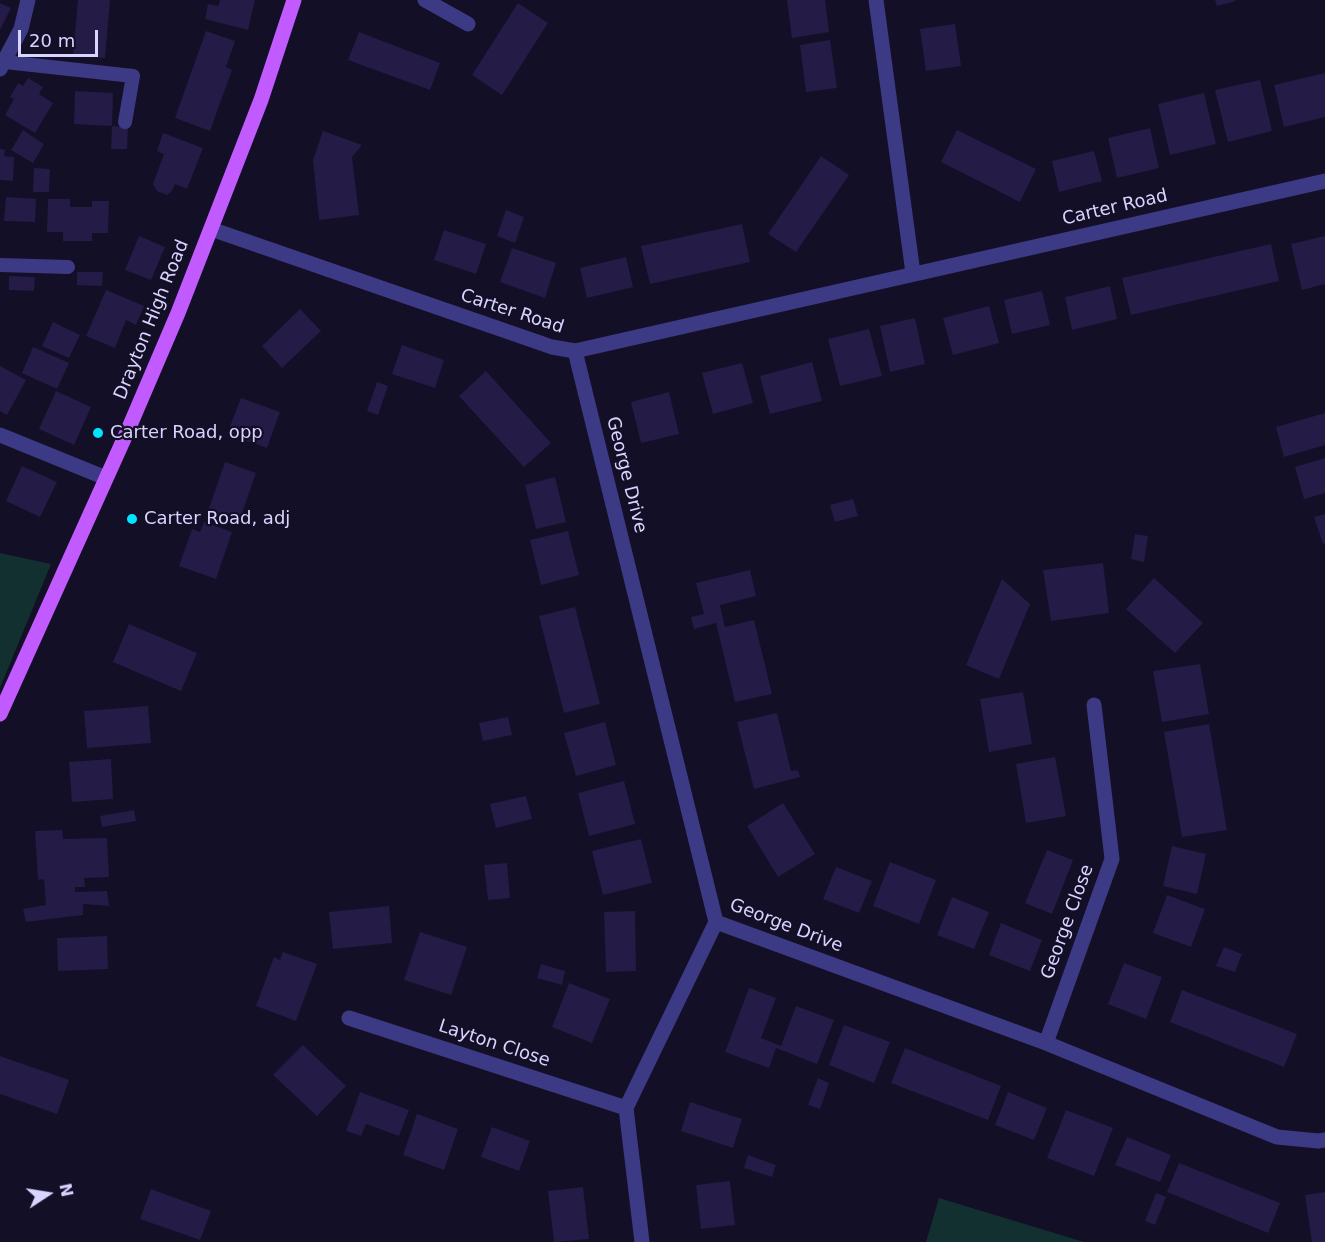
<!DOCTYPE html>
<style>
body{margin:0}
#map{position:relative;width:1325px;height:1242px;overflow:hidden;background:#130f26;font-family:"DejaVu Sans",sans-serif}
canvas{display:block}
.north{position:absolute;left:18px;top:1164px;width:60px;height:60px;-webkit-text-stroke:4px #130f26;paint-order:stroke;rotate:78deg;font-size:16px;font-weight:700;line-height:24px;text-align:center;color:#d9d4ff}
.north::after{content:'';display:block;margin:auto;width:21px;height:27px;background:#d9d4ff;clip-path:polygon(50% 0,100% 100%,50% 72%,0 100%)}
.scale{position:absolute;left:18px;top:30px;width:80px;height:27px;box-sizing:border-box;border:3px solid #d9d4ff;border-top:0;padding-left:8px;font-size:18px;line-height:21px;white-space:nowrap;color:#d9d4ff;-webkit-text-stroke:4px #130f26;paint-order:stroke}
</style>
<div id="map">
<canvas width="1325" height="1242"></canvas>
<div class="north">N</div>
<div class="scale">20 m</div>
</div>
<script>
const c = document.querySelector('canvas').getContext('2d');
c.lineJoin = 'round';
function fill(path, color) { c.fillStyle = color; c.fill(path, 'evenodd'); }
const toPath = rows => new Path2D(rows.map(r => 'M' + r).join(''));
function stroke(path, color, width, dash) { c.strokeStyle = color; c.lineWidth = width; c.lineCap = dash ? 'butt' : 'round'; c.setLineDash(dash || []); c.stroke(path); }
function write(font, color, halo, rows, align = 'center') {
  c.font = font + ' "DejaVu Sans",sans-serif'; c.lineWidth = 4.5; c.setLineDash([]); c.textBaseline = 'middle'; c.strokeStyle = halo; c.fillStyle = color; for (const [text, x, y, turn = 0] of rows) {
    c.save(); c.translate(x, y); c.rotate((+turn || 0) * Math.PI / 180); c.textAlign = isNaN(turn) ? turn : align; if (halo) c.strokeText(text, 0, 0); c.fillText(text, 0, 0); c.restore();
  }
}
fill(toPath([
 [0,553,51,564,0,688],
 [939,1198,1084,1242,926,1242]
]), '#12302f');
fill(toPath([
 [78,0,110,0,105,58,73,55],
 [220,0,255,0,248,30,205,19,208,4,218,6],
 [787,0,825,0,829,32,792,38],
 [1215,0,1235,0,1236,1,1217,6],
 [0,3,11,8,0,30],
 [518,3,548,23,502,95,472,75],
 [955,24,961,66,926,71,920,29],
 [206,31,235,41,226,67,232,70,210,131,175,118],
 [359,32,440,63,430,90,348,60],
 [830,40,837,88,806,92,800,45],
 [1325,73,1325,117,1284,127,1274,85],
 [28,78,43,87,39,94,53,103,35,133,5,115,14,99,10,97,18,83,23,86],
 [1260,80,1272,131,1228,142,1215,90],
 [75,91,113,93,112,126,74,124],
 [1204,93,1216,144,1170,155,1158,104],
 [112,126,128,127,127,149,111,149],
 [1150,128,1159,168,1117,178,1108,138],
 [23,130,44,144,33,163,11,150],
 [957,130,1036,169,1020,202,941,162],
 [323,131,362,145,352,157,359,215,319,220,313,160],
 [163,133,203,148,187,189,175,184,172,191,167,195,157,191,153,184,164,154,157,151],
 [0,149,5,150,4,156,14,157,13,181,0,180],
 [1094,151,1102,181,1059,192,1052,161],
 [821,156,849,175,796,252,768,234],
 [34,168,50,169,49,192,33,192],
 [6,197,36,199,35,222,4,221],
 [48,199,70,199,70,207,92,207,92,201,109,201,108,233,92,233,92,241,63,241,63,232,47,232],
 [506,210,524,217,515,243,497,236],
 [742,224,750,262,650,284,641,246],
 [444,230,486,244,476,274,434,260],
 [139,236,165,247,151,280,125,270],
 [1325,236,1325,284,1302,290,1291,244],
 [1271,244,1279,281,1131,315,1122,278],
 [512,248,556,263,545,298,500,282],
 [626,257,633,287,587,298,580,268],
 [77,272,103,272,102,286,77,285],
 [9,276,35,277,34,291,9,290],
 [1110,286,1117,319,1072,330,1065,297],
 [106,290,144,306,136,325,126,320,115,348,86,336],
 [1042,291,1050,325,1012,334,1004,300],
 [989,306,999,343,953,355,943,318],
 [300,309,321,331,282,368,262,346],
 [915,318,925,364,890,372,880,326],
 [53,322,80,335,69,358,42,346],
 [869,329,882,376,840,386,828,339],
 [402,345,444,360,435,388,392,374],
 [33,347,69,363,57,389,22,373],
 [812,362,822,401,770,414,760,376],
 [742,363,753,403,713,414,702,373],
 [0,366,26,380,7,415,0,411],
 [486,371,551,443,524,467,459,396],
 [377,382,388,386,378,415,367,411],
 [56,391,91,407,74,445,39,429],
 [669,392,679,434,641,443,631,402],
 [241,398,280,412,267,448,227,434],
 [1325,413,1325,445,1284,457,1276,427],
 [1325,458,1325,493,1304,499,1295,467],
 [225,462,256,473,239,522,208,511],
 [22,466,57,482,40,517,6,501],
 [555,477,566,522,536,529,525,485],
 [853,499,858,516,835,522,830,505],
 [1325,514,1325,543,1323,544,1314,517],
 [204,522,232,532,216,579,179,566,192,529,200,532],
 [568,531,579,575,541,585,530,540],
 [1135,534,1148,536,1144,562,1131,559],
 [1103,563,1109,613,1051,621,1043,570],
 [750,570,756,596,720,605,725,627,754,620,772,694,735,702,716,623,694,629,691,617,704,614,696,583],
 [1154,578,1203,623,1175,653,1126,609],
 [1002,579,1030,604,999,679,966,665],
 [575,607,600,704,564,713,539,616],
 [129,624,197,653,181,691,113,662],
 [1200,664,1209,714,1162,722,1153,671],
 [1023,692,1032,744,989,752,980,699],
 [148,706,151,743,87,748,84,711],
 [777,713,791,771,798,770,800,777,754,789,737,722],
 [508,717,512,735,483,741,479,723],
 [605,722,616,765,576,776,564,733],
 [1209,724,1227,830,1182,837,1164,732],
 [1055,757,1066,816,1026,823,1016,764],
 [111,759,113,799,72,802,69,762],
 [624,781,635,824,589,836,578,793],
 [526,796,532,819,496,828,490,804],
 [783,803,815,854,778,877,747,826],
 [134,810,136,821,102,827,100,816],
 [62,830,63,839,107,838,109,877,84,878,85,887,75,887,75,892,107,891,109,906,83,904,83,915,26,922,23,909,46,905,44,879,38,880,35,831],
 [641,839,652,883,603,895,592,851],
 [1172,846,1206,854,1197,894,1163,886],
 [1047,850,1073,860,1052,914,1025,903],
 [890,862,936,880,919,924,873,906],
 [507,863,510,898,488,900,484,865],
 [836,867,872,881,859,913,823,899],
 [1167,895,1205,909,1191,947,1153,933],
 [952,897,989,912,974,949,937,935],
 [389,906,392,943,333,949,329,912],
 [635,911,636,971,606,972,604,912],
 [1001,923,1042,940,1030,971,989,955],
 [420,932,467,947,451,995,404,980],
 [107,936,108,969,58,971,57,938],
 [1224,947,1242,954,1235,972,1216,966],
 [283,952,317,964,296,1021,256,1006,274,957,280,960],
 [1124,963,1162,977,1146,1019,1108,1004],
 [541,964,565,971,562,985,537,978],
 [569,983,610,999,592,1043,552,1027],
 [749,988,776,998,761,1038,781,1046,796,1006,834,1020,817,1064,776,1048,769,1068,725,1052],
 [1182,990,1297,1034,1284,1067,1170,1022],
 [844,1025,890,1042,874,1083,829,1065],
 [303,1045,346,1086,317,1116,273,1075],
 [905,1048,1001,1086,988,1120,891,1083],
 [0,1056,69,1080,57,1114,0,1094],
 [818,1078,829,1083,820,1109,808,1105],
 [360,1092,409,1110,399,1136,366,1124,361,1136,346,1131],
 [1008,1092,1047,1108,1034,1140,995,1125],
 [690,1102,742,1119,733,1148,681,1131],
 [1066,1110,1113,1128,1094,1176,1047,1158],
 [417,1114,458,1129,444,1170,403,1155],
 [492,1127,530,1141,519,1171,481,1157],
 [1127,1137,1171,1155,1160,1182,1115,1165],
 [748,1155,776,1165,772,1177,744,1168],
 [1179,1163,1280,1203,1268,1233,1167,1192],
 [730,1181,735,1225,701,1229,696,1185],
 [583,1187,589,1239,554,1242,548,1191],
 [151,1189,211,1211,200,1240,140,1219],
 [1325,1192,1325,1242,1312,1242,1305,1195],
 [1156,1193,1166,1197,1155,1225,1145,1221]
]), '#241b47');
stroke(toPath([
 [5,62,133,76,125,122],
 [0,265,68,267]
]), '#3d3a85', 14);
stroke(toPath([
 [425,0,468,24],
 [876,0,913,273],
 [0,69,21,29,28,0],
 [211,229,552,347,575,351,1325,181],
 [575,351,716,922,1046,1043,1277,1137,1318,1141,1325,1140],
 [0,435,106,478],
 [349,1018,626,1108,642,1242],
 [1046,1043,1112,859,1094,705],
 [626,1108,716,922]
]), '#3d3a85', 15);
stroke(toPath([
 [0,714,128,430,178,313,261,100,294,0]
]), '#c25bff', 15);
for (const [x, y, r, color] of [
 [98,433,6,"#00e5ff"],
 [132,519,6,"#00e5ff"]
]) { const dot = new Path2D(); dot.arc(x, y, r, 0, 2 * Math.PI); c.fillStyle = color; c.fill(dot); stroke(dot, '#130f26', 2); }
write('18px', '#d9d4ff', '#130f26', [
 ["Carter Road",1115,208,-13],
 ["Carter Road",512,312,18],
 ["Drayton High Road",152,320,-68],
 ["George Drive",626,475,76],
 ["George Close",1068,922,-70],
 ["George Drive",786,926,21],
 ["Layton Close",494,1044,18]
]);
write('18px', '#d9d4ff', '#130f26', [
 ["Carter Road, opp",110,433],
 ["Carter Road, adj",144,519]
], 'left');
</script>
